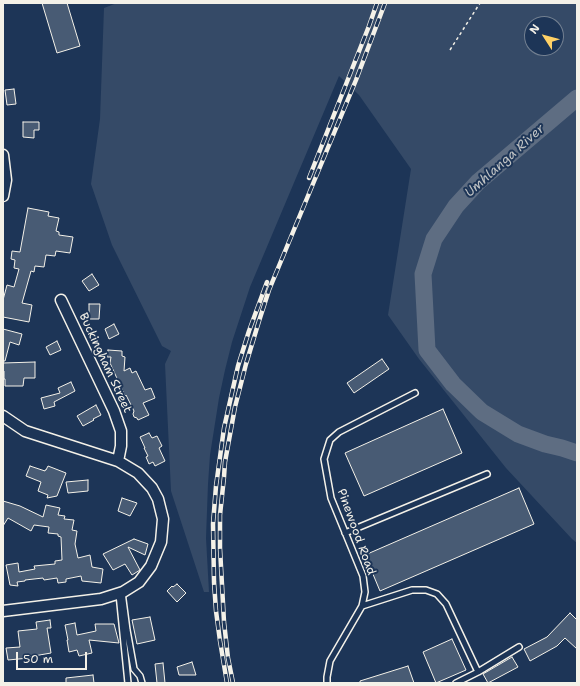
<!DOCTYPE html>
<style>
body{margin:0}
#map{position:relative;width:580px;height:686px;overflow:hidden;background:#1d3557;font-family:"Shantell Sans",sans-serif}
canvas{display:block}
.frame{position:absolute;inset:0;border:4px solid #f4f1e8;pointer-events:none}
.north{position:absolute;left:524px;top:16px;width:40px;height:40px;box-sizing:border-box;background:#1d3557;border:1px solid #738091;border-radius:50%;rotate:306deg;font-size:11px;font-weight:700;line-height:16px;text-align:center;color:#f4f1e8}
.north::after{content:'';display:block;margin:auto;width:14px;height:18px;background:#ffd166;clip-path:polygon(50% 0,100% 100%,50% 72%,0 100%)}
.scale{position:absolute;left:16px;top:652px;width:71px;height:18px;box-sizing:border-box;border:2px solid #f4f1e8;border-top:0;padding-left:5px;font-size:12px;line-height:14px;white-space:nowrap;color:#f4f1e8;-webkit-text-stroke:3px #1d3557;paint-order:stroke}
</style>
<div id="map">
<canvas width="580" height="686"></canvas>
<div class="frame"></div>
<div class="north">N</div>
<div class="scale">50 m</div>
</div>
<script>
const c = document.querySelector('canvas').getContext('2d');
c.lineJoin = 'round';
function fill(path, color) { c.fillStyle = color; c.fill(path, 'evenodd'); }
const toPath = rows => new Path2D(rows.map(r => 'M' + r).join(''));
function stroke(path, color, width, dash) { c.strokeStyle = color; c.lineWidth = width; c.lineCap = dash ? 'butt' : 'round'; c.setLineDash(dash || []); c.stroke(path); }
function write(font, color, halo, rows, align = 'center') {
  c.font = font + ' "Shantell Sans",sans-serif'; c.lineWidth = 4; c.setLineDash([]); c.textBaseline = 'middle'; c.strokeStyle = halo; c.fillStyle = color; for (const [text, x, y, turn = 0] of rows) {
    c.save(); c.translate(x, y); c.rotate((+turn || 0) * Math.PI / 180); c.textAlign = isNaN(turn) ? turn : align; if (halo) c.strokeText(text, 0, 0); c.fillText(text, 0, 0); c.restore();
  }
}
fill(toPath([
 [117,3,577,3,577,543,572,539,506,468,419,359,388,315,411,169,359,95,339,76,250,287,232,342,225,370,219,398,210,455,208,484,206,538,209,592,204,592,171,491,165,364,171,351,162,346,112,245,91,184,100,119,104,8],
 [532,24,556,24,556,48,532,48]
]), '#354a67');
stroke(toPath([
 [577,98,478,182,456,206,434,239,423,274,427,350,453,384,482,412,518,434,545,444,562,448,577,453]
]), '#5e6d82', 17);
const building = toPath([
 [42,3,67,3,80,46,57,53,42,3],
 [14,89,16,104,7,105,5,90,14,89],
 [23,122,39,122,39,130,34,130,34,138,23,137,23,122],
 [28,208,49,212,48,216,59,218,56,231,59,232,59,235,73,237,70,253,56,251,55,256,46,255,44,267,35,266,34,272,31,271,22,303,32,305,29,322,3,317,3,300,7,285,14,287,19,269,14,268,15,260,11,259,12,251,20,252,28,208],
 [92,274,99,285,89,291,82,281,92,274],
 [89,304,100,304,99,319,89,319,89,304],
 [114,324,119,334,109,339,105,329,114,324],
 [3,329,22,334,19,345,10,342,5,361,3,361,3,329],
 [57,341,61,350,50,355,46,347,57,341],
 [108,350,122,351,122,356,125,357,124,371,130,368,132,373,136,371,145,390,151,388,155,398,143,403,149,415,138,420,137,418,134,417,133,414,134,411,126,395,125,396,110,363,111,357,107,357,108,350],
 [382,359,389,369,354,393,347,383,382,359],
 [35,362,35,378,24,378,23,386,5,386,5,379,4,379,4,371,3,371,3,363,35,362],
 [71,382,75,391,54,402,55,406,44,409,41,398,60,393,58,388,71,382],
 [96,405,101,415,93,419,94,420,83,426,77,416,96,405],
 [443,409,462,453,364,496,345,453,443,409],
 [149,433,152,438,157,436,162,446,159,448,165,461,155,466,153,462,149,464,146,457,148,456,144,448,145,448,140,437,149,433],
 [30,466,45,471,45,470,46,470,48,466,66,473,57,496,47,498,48,495,38,491,41,482,26,476,30,466],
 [88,480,88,491,68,493,66,482,88,480],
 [519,488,534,524,380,591,365,555,519,488],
 [122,498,137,503,130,516,118,511,122,498],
 [3,501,20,506,43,517,46,505,60,508,58,515,65,516,64,519,74,520,72,530,77,531,75,544,78,558,90,555,92,567,103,569,101,583,82,581,81,576,66,579,66,582,58,583,57,578,44,580,43,578,25,580,25,581,17,582,18,586,10,585,6,565,18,563,19,572,35,569,34,566,55,564,55,561,62,560,61,537,58,536,58,534,48,533,49,527,34,525,31,531,8,518,3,526,3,501],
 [134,539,148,544,145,555,128,547,140,570,132,575,125,564,113,570,103,554,134,539],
 [177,584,186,593,177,602,167,591,172,586,173,587,177,584],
 [570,613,577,620,577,649,565,638,557,646,530,661,524,649,547,637,570,613],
 [150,617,155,640,137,644,132,620,150,617],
 [50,620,51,628,47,628,51,653,28,657,29,658,8,660,6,648,20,647,18,631,37,629,36,622,50,620],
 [75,623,77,635,96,631,95,624,114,624,119,643,89,640,92,653,79,656,77,650,69,652,67,640,68,640,65,625,75,623],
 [452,639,466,670,436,683,423,652,452,639],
 [512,657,518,667,488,683,483,674,512,657],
 [192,662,196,675,179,675,177,667,192,662],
 [163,663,165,683,157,683,155,664,163,663],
 [408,666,414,683,360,683,360,681,408,666],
 [93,675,94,683,66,683,66,678,93,675]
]);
fill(building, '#485b74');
stroke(building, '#f4f1e8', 1);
const lane = toPath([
 [345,533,487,474],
 [122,592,127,630,134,669,140,676,142,683],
 [119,594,128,683],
 [362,606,412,590,426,590,437,594,446,604,478,672],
 [327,683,327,677,330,661,362,606,365,592,363,576,331,498,324,459,330,440,339,432,415,393],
 [456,683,478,672,519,647]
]);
const street = toPath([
 [3,155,6,180,3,196],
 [61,300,114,411,121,431,121,446,118,461],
 [3,416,25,431,118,461,138,473,152,488,158,499,163,519,161,542,151,566,139,582,123,592,101,599,3,611]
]);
stroke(lane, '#f4f1e8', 8);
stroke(street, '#f4f1e8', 13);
stroke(toPath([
 [450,50,480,3]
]), '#f4f1e8', 1.5, [3, 3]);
stroke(lane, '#1d3557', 5);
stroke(street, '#1d3557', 10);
const rail = toPath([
 [309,178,369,26,377,3],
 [227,683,220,641,216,611,214,582,213,524,216,486,224,428,238,366,249,331,267,282],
 [233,683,228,658,224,622,220,548,220,515,224,477,225,462,235,407,246,364,259,321,269,290,356,80,385,3]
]);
stroke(rail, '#f4f1e8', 4.5);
stroke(rail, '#1d3557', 3, [9]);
write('12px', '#f4f1e8', '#1d3557', [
 ["Buckingham Street",105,363,65],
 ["Pinewood Road",356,532,70]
]);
write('italic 13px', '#c0c3c4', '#1d3557', [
 ["Umhlanga River",505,161,-42]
]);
</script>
